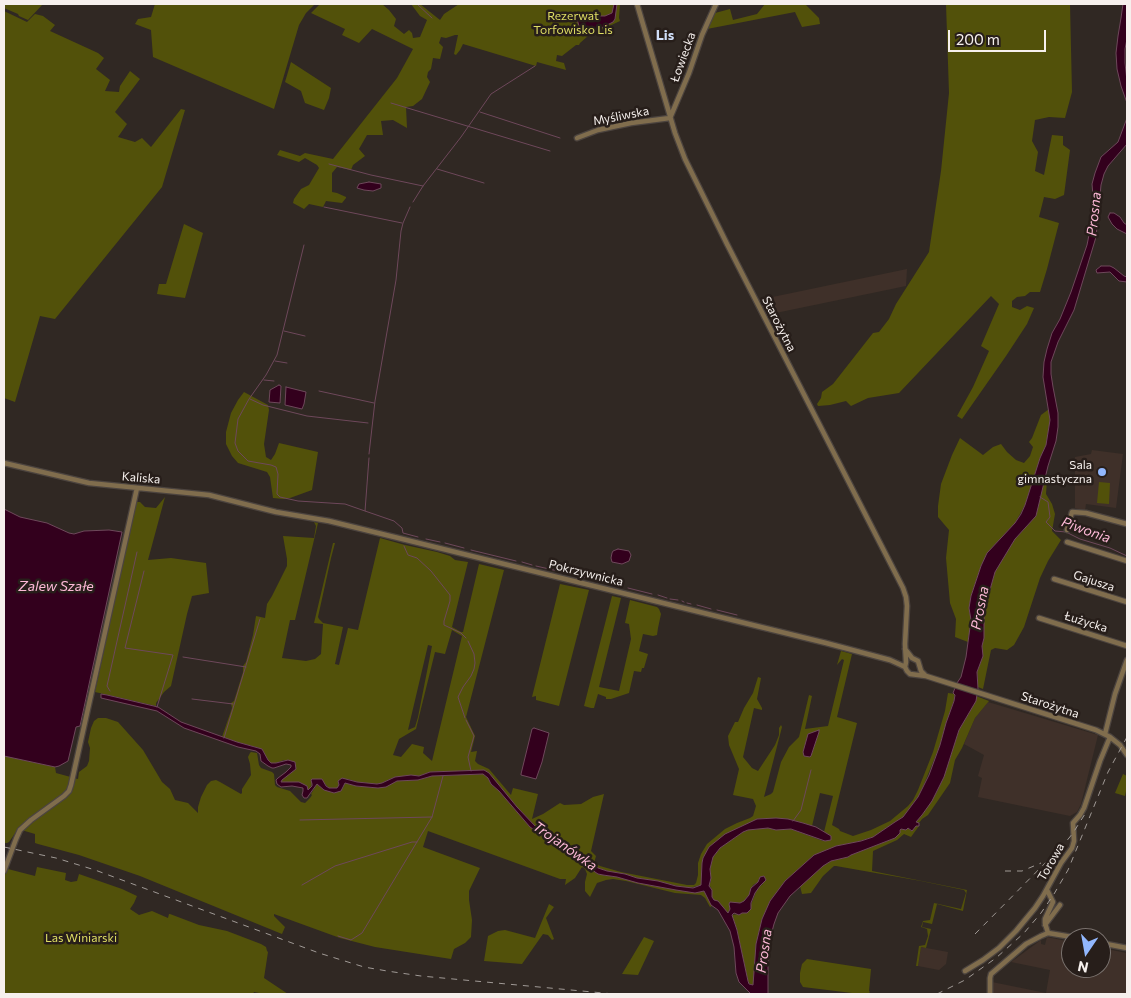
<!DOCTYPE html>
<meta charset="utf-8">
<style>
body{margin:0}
#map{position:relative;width:1131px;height:998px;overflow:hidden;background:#302823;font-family:Commissioner,sans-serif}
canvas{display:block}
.frame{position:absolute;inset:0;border:5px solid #f6f0ed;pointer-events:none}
.north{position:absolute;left:1061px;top:928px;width:50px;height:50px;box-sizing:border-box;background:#271e1a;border:1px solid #7a726e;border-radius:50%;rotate:192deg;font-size:14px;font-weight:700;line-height:20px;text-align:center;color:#f6f0ed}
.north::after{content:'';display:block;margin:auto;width:18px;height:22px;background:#92b7fd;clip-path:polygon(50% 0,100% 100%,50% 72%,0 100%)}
.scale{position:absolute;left:948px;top:30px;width:98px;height:22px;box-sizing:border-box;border:2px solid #f6f0ed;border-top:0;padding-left:6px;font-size:15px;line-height:18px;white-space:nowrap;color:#f6f0ed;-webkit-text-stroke:4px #271e1a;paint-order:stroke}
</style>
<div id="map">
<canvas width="1131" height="998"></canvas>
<div class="frame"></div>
<div class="north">N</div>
<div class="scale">200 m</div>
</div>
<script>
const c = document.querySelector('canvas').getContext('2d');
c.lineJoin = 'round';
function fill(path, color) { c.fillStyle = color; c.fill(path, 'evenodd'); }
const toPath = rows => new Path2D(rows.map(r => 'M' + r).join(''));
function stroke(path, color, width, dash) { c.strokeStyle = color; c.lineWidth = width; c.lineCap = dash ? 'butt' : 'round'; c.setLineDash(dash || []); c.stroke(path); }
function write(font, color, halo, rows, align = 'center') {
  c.font = font + ' Commissioner,sans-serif'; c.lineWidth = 5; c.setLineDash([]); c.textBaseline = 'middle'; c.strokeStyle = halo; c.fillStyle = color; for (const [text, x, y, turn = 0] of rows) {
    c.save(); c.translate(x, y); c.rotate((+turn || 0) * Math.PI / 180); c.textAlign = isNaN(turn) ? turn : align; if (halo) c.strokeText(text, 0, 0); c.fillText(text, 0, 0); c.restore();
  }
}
fill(toPath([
 [907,269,906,286,766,315,758,300],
 [1092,450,1123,454,1116,508,1086,504,1085,511,1075,508,1075,457,1091,454],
 [988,702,1098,735,1081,804,1077,812,1070,816,978,797,982,778,978,776,984,755,964,744,975,718],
 [1047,937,1071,942,1071,968,1101,968,1101,948,1127,953,1127,994,993,994,992,982,1046,993,1050,970,1011,962,1041,940,1041,944,1045,945],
 [921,947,948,952,946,964,939,970,918,966]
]), '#3f3029');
fill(toPath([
 [4,4,43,4,28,20,19,16,18,14,4,8],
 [155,4,315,4,306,13,299,25,274,109,153,57,151,30,135,24,138,19,151,17],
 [320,4,382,4,389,10,396,19,394,26,404,34,409,30,412,33,413,38,420,37,427,20,420,16,411,4,420,4,440,20,444,14,459,4,620,4,619,18,620,21,588,36,580,43,579,45,576,45,562,56,557,55,556,61,564,63,566,70,537,62,536,66,463,44,460,50,456,55,454,54,458,35,455,35,446,38,441,37,439,43,443,47,440,59,433,58,431,69,428,72,427,77,430,82,422,99,413,106,406,107,407,128,393,120,381,121,383,135,367,135,359,149,365,156,353,165,351,170,337,167,332,173,332,192,337,193,346,197,346,198,342,203,326,201,323,207,309,204,304,209,293,203,294,199,301,189,309,185,319,168,317,165,305,158,299,162,277,155,280,150,300,156,305,153,333,159,397,78,413,49,372,29,359,43,342,35,345,29,311,13],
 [765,4,805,4,819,18,820,24,802,27,795,12,707,29,715,13,730,9,733,20,757,14],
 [946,4,1070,4,1072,92,1065,118,1049,117,1035,120,1032,141,1038,152,1035,171,1044,175,1052,135,1063,136,1063,145,1070,150,1064,195,1055,199,1044,197,1039,217,1059,223,1047,269,1040,292,1030,292,1025,296,1017,297,1012,301,1012,307,1020,310,1027,306,1034,308,1027,324,1006,356,962,419,957,416,973,387,989,351,981,346,999,304,991,296,899,393,868,398,851,406,846,401,830,405,818,406,817,404,821,398,822,392,833,384,873,333,879,332,889,319,896,304,929,252,941,171,949,93],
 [4,11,27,22,35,14,43,16,55,25,50,31,98,53,104,58,96,69,110,80,105,91,119,92,120,86,130,71,140,79,115,112,127,124,118,137,135,142,142,138,151,147,181,109,185,110,162,187,55,319,40,316,15,402,4,398],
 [291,62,331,88,329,98,324,110,305,103,301,91,285,82],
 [184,224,203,233,185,298,157,294,159,284,166,284],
 [244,392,268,405,269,410,264,444,266,457,271,460,275,454,279,443,318,452,312,490,290,498,284,499,273,498,270,477,267,472,238,463,232,456,226,444,226,432,231,413,238,400],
 [1049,409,1050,420,1046,445,1040,458,1025,505,1015,523,987,553,981,566,971,596,969,608,971,620,968,642,955,637,956,619,950,603,946,558,949,530,938,517,938,506,941,484,952,455,960,438,983,455,993,447,1001,444,1007,452,1016,460,1024,463,1030,456,1033,447,1029,442,1032,438,1041,415],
 [1044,479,1047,480,1046,494,1052,504,1055,514,1052,531,1061,540,1048,561,1040,578,1024,627,1014,645,1007,650,995,648,991,650,983,689,978,687,977,672,983,656,982,646,984,638,984,611,995,572,1015,539,1036,516],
 [1099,482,1110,483,1109,504,1097,503],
 [165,497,148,560,171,558,206,563,209,593,192,596,187,614,171,686,164,692,156,703,156,706,95,692,136,502,140,502,145,507,156,508],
 [314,522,318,523,295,620,290,620,282,658,306,661,315,659,321,654,323,624,314,623,333,543,335,543,331,558,318,617,319,619,323,623,343,627,335,664,339,665,348,628,358,630,380,538,405,545,437,552,450,556,455,560,468,562,452,627,461,632,463,632,479,564,504,570,466,717,475,736,471,752,477,751,475,761,478,764,489,769,511,795,513,788,538,794,532,819,543,814,560,803,564,805,581,804,593,797,604,794,591,851,596,856,594,863,600,866,621,872,687,885,694,885,696,883,698,875,698,863,701,854,707,844,725,829,737,823,750,818,753,816,756,806,753,799,733,795,739,769,729,745,728,736,735,722,738,722,744,708,753,693,758,677,761,678,757,699,762,708,762,710,754,708,743,757,752,768,758,771,775,745,779,735,779,728,781,725,782,727,764,797,771,794,773,792,781,762,789,747,799,737,809,695,812,696,805,729,828,726,844,660,842,659,837,665,841,651,852,654,837,717,857,723,832,825,839,829,840,831,853,836,871,830,890,821,908,806,913,800,918,790,933,752,945,711,948,693,955,694,954,700,946,723,940,745,922,789,918,797,903,817,873,837,814,855,785,881,770,901,762,919,756,944,754,985,751,985,748,981,737,930,732,915,745,913,751,905,757,889,763,884,758,879,758,882,753,885,749,895,744,901,740,903,729,904,730,909,728,913,714,900,712,897,711,887,709,886,711,881,710,869,713,857,720,848,743,832,748,830,768,828,776,830,791,829,823,841,831,836,824,832,833,796,820,793,812,826,803,823,776,818,757,819,709,847,703,858,702,863,701,885,689,888,637,878,625,874,607,871,598,868,568,849,550,835,536,827,517,807,486,771,484,770,430,772,419,776,411,775,392,778,382,783,377,784,357,782,348,779,338,783,339,787,337,788,329,788,324,783,312,784,309,790,308,790,295,782,281,783,282,780,296,766,284,760,276,763,271,763,266,758,264,752,259,748,237,742,222,737,232,708,231,703,234,701,243,672,243,666,246,662,253,635,256,616,265,618,267,604,272,596,287,566,287,559,283,536,314,538,316,526],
 [452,630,462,636,432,761,423,753,424,747,412,744,401,757,393,755,399,739,416,729,435,652,445,654],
 [428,645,432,646,418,717,415,727,408,730],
 [560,584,589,590,559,706,536,700,536,696,532,697],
 [612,596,621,598,599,687,619,691,631,639,629,624,625,623,630,600,657,607,659,609,661,614,658,628,657,635,653,636,643,634,639,651,648,654,644,668,642,668,641,672,634,671,629,693,611,699,606,699,606,697,598,694,594,708,591,708,584,706],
 [976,696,989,701,975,718,962,748,955,760,950,783,928,815,922,819,919,823,916,822,922,815,937,792,944,777,959,730,976,701],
 [98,718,106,718,118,722,143,750,162,782,170,789,175,800,188,803,198,813,198,807,201,797,207,785,211,781,216,780,220,782,241,794,242,793,242,789,251,775,250,764,248,757,250,753,251,752,257,753,259,765,261,768,272,772,274,774,275,785,277,787,290,791,301,802,305,803,310,798,312,795,311,794,317,784,324,790,343,788,345,783,356,786,379,788,397,781,422,779,432,776,483,774,488,778,491,784,499,791,530,827,598,874,603,875,617,877,653,886,697,892,704,891,712,906,710,907,705,898,701,895,675,893,626,881,613,879,606,880,597,883,590,897,585,891,585,882,587,874,585,869,582,867,575,878,565,885,566,879,560,879,428,831,423,847,480,868,469,891,469,900,472,920,471,937,465,943,454,949,451,959,375,947,340,938,274,914,274,916,285,927,282,934,140,876,79,855,38,844,35,843,35,834,18,829,9,842,7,843,4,843,4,756,55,767,56,773,78,779,79,772,87,766,89,761,90,748,88,742,91,728,94,721],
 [1123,774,1127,776,1127,787,1125,796,1115,793],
 [915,825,919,826,911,837,904,834,897,840,873,851,872,871,967,890,963,911,937,904,932,924,923,922,922,927,931,929,926,948,921,947,918,966,916,966,919,946,925,945,928,936,927,929,921,927,923,921,930,920,934,903,961,909,965,896,966,893,964,890,921,881,836,866,834,866,823,876,811,893,802,894,800,886,823,866,831,861,848,857,851,855,895,838,901,829,908,828,911,831],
 [37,867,66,873,65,880,71,882,77,881,79,874,122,889,137,896,134,903,130,909,139,915,152,911,168,918,169,914,170,914,199,925,227,931,261,944,266,947,267,951,268,952,264,978,288,994,264,994,254,992,253,994,4,994,4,868,35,876],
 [549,904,554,907,546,918,554,939,552,940,548,935,543,934,522,964,484,961,488,936,498,931,505,930,535,938],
 [644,937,654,941,638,975,622,974],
 [807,959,871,969,869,991,870,992,868,994,852,993,803,987,800,982,800,973,802,964]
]), '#52510a');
const water = toPath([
 [614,4,617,4,615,19,613,22,589,34,579,26,577,19,581,14,585,14,595,16,605,16,612,13,614,4],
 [1123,4,1127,4,1127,39,1125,49,1125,63,1127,81,1127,103,1121,86,1117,69,1116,53,1118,36,1121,18,1123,4],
 [1127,118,1127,144,1108,166,1104,174,1101,185,1096,237,1074,310,1058,342,1051,362,1051,374,1053,387,1058,413,1058,427,1056,441,1048,466,1036,516,1015,539,995,572,984,611,984,638,982,646,983,656,977,672,978,689,976,701,959,730,944,777,932,801,922,815,916,822,919,823,919,826,916,826,912,831,908,828,906,830,901,829,900,830,900,833,895,838,851,855,848,857,831,861,823,866,790,896,778,913,774,924,770,939,768,960,768,994,751,994,739,982,736,973,734,947,730,931,718,910,711,905,704,891,695,893,676,890,638,883,617,877,603,875,598,874,530,827,499,791,491,784,488,778,483,774,432,776,418,780,397,781,386,787,378,788,356,786,345,783,341,791,334,793,324,790,317,784,309,795,307,798,304,798,302,795,303,791,303,788,292,786,281,787,277,784,276,780,278,778,286,772,291,767,291,765,286,764,274,768,272,768,268,766,261,761,260,754,256,751,238,747,184,728,157,711,101,698,101,694,107,695,158,707,181,722,237,742,262,749,268,760,271,763,276,763,288,760,295,762,296,769,282,780,281,782,299,782,307,786,308,790,312,786,312,784,311,780,312,779,322,779,326,786,329,788,337,788,339,785,338,781,342,778,357,782,377,784,382,783,395,777,411,775,419,776,430,772,484,770,489,773,517,807,536,827,550,835,568,849,598,868,607,871,625,874,637,878,658,881,676,886,693,888,701,885,702,863,703,858,709,847,725,834,757,819,776,818,788,819,803,823,816,827,831,836,831,840,825,841,791,829,776,830,768,828,748,830,743,832,720,848,713,857,710,869,711,878,709,886,712,890,712,897,714,900,718,901,728,913,730,909,729,904,730,902,740,903,744,901,749,895,751,888,758,882,760,877,764,876,766,880,760,886,755,893,751,903,751,909,747,913,742,913,739,915,734,913,732,915,737,930,748,981,749,984,753,985,756,944,762,919,770,901,785,881,814,855,836,846,861,841,873,837,895,822,903,817,918,797,929,775,940,745,946,723,954,701,955,695,953,693,957,683,961,677,966,657,971,620,969,608,971,596,981,566,987,553,1015,523,1021,514,1025,505,1040,458,1046,445,1050,420,1043,377,1044,362,1047,349,1052,333,1060,319,1071,292,1087,245,1090,230,1093,196,1092,184,1095,173,1101,157,1118,142,1127,118],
 [369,182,381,184,381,188,373,191,364,190,357,188,359,184,369,182],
 [1110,213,1114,213,1120,217,1124,223,1127,225,1127,234,1117,229,1112,224,1108,217,1110,213],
 [1101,266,1110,266,1114,268,1124,276,1127,277,1127,282,1119,281,1110,272,1097,273,1096,270,1101,266],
 [279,385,281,386,280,403,269,402,270,390,279,385],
 [286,387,306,392,304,404,302,409,285,405,286,387],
 [4,509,20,517,47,523,69,533,74,534,84,531,109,530,122,532,80,726,76,727,68,761,59,766,55,767,4,756,4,509],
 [618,549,629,551,631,555,629,561,622,564,612,562,611,558,612,553,613,551,618,549],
 [534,728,549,733,542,762,536,779,521,775,521,774,532,729,534,728],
 [819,730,819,732,811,756,810,757,804,756,803,752,808,734,819,730]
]);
fill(water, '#33001d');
stroke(water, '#6e485b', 1);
stroke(toPath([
 [417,4,432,18],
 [391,103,550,151],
 [480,112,560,138],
 [329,164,371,175,423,186],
 [437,169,484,183],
 [413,202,423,186,461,137,491,94,535,66],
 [324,207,402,223],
 [304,245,277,355,266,375,249,399,238,419,235,443,238,451,248,461,271,465,276,467,278,474,277,494,280,497,298,501,345,504,365,511],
 [284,331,305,336],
 [275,361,287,363],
 [264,380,274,381],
 [319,391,374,403],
 [250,399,263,405,307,416,368,423],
 [369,454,375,401,396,280,401,231,403,223,410,207],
 [369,458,365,511,394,521,402,528,403,533,418,537],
 [1040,497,1048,502,1050,517,1046,522,1055,531,1066,532,1080,539,1110,548,1127,556],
 [426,539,440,542],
 [445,543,464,548],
 [404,546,408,555,417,558,431,571,450,595,450,601,444,621,444,625,461,633,466,638],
 [471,550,516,561],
 [522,562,532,565],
 [536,566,571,574],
 [144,571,125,648,173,655,157,707],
 [575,575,622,587],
 [628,588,652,594],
 [658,595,667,598],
 [670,599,678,600],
 [682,601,684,602],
 [687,603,691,604],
 [697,605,711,609],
 [717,610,737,615],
 [183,657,246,667],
 [110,691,107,686,137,552],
 [192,699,233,704],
 [465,718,458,697,463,687,471,676,474,669,475,663,474,654,468,641],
 [466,720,474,736,468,757,471,771],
 [224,738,260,619],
 [300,820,432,817],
 [793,821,801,810,811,770],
 [302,885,335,866,412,842,417,842],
 [338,936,351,940,362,933,432,817,443,776]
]), '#6e485b', 1);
const minor = toPath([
 [637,4,675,133,685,159,727,244,903,588,906,597,907,606,905,644,906,662,905,667],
 [577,138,598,130,631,123,670,118,689,73,702,35,716,4],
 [4,463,89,483,209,495,276,512,329,521,826,643,890,660,901,665,905,667,907,671,910,674,926,676,1096,730,1110,737,1120,745,1127,755],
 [1067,530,1072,512,1086,513,1127,524],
 [1067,542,1127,561],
 [1054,579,1127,602],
 [1039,618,1127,646],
 [905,649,912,658,918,661,921,671,925,675],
 [1105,734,1115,694,1127,660],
 [4,871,16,839,20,830,31,820,64,796,69,791,71,785,137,488],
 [1047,890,1053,902,1045,919,1045,923,1048,933],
 [1045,925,1060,905],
 [1101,943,1127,948],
 [965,971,983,960,999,948,1016,931,1035,908,1043,896,1061,863,1072,848,1074,841,1073,823,1080,815,1084,808,1100,761,1110,737],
 [990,994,990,978,991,974,1026,944,1041,936,1048,933,1078,938]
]);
stroke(minor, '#4c443f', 7);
stroke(minor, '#806d4d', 4.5);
stroke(toPath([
 [4,847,56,858,95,870,319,953,364,967,387,971,421,976,614,994],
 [1005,871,1022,871,1041,863],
 [975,934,1065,843,1073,833,1085,814],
 [937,994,965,980,996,958,1024,933,1041,913,1054,894,1068,870,1108,772,1127,737]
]), '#a09a96', 1, [6, 6]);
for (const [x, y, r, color] of [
 [1102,472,5,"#92b7fd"]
]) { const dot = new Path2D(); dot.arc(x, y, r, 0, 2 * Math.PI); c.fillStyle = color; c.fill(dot); stroke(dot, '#271e1a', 2); }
write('12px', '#dfde64', '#271e1a', [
 ["Rezerwat",573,16],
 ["Torfowisko Lis",573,30],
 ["Las Winiarski",81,938]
]);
write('12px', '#f6f0ed', '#271e1a', [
 ["Łowiecka",683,57,-70],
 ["Myśliwska",621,116,-11],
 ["Starożytna",779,324,63],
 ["Kaliska",141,478,5],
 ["Pokrzywnicka",586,573,14],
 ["Gajusza",1094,581,18],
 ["Łużycka",1086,622,17],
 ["Starożytna",1050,705,18],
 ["Torowa",1051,862,-60]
]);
write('12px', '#f6f0ed', '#271e1a', [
 ["Sala",1092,465],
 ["gimnastyczna",1092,479]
], 'right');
write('bold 14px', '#d0dff9', '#271e1a', [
 ["Lis",665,35]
]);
write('italic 14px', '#fdb9d7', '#271e1a', [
 ["Prosna",1094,214,-84],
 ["Piwonia",1086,530,20],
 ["Zalew Szałe",56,586],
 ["Prosna",980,608,-79],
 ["Trojanówka",565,846,35],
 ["Prosna",764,951,-82]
]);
</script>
